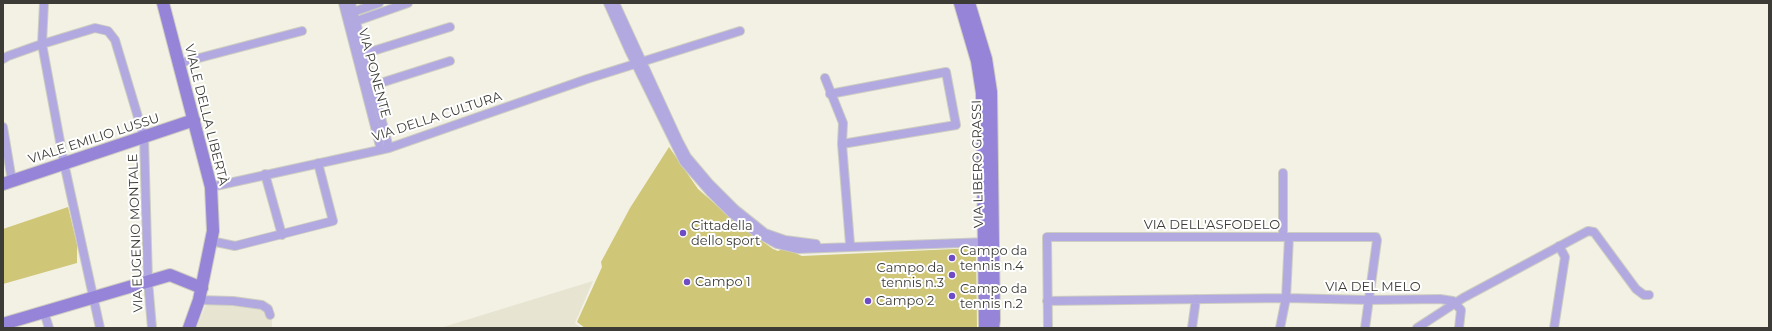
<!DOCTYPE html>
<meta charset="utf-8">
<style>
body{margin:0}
#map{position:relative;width:1772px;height:331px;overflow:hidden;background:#f2f1e4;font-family:Montserrat,sans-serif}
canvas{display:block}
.frame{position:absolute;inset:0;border:4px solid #3c3b36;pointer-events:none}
</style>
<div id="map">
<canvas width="1772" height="331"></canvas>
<div class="frame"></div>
</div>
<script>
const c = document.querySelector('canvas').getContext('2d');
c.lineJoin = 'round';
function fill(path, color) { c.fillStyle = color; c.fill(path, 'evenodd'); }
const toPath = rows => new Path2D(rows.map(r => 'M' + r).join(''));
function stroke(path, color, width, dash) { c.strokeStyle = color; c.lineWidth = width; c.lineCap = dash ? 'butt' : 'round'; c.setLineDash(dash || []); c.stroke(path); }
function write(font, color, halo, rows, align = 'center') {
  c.font = font + ' Montserrat,sans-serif'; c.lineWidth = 4; c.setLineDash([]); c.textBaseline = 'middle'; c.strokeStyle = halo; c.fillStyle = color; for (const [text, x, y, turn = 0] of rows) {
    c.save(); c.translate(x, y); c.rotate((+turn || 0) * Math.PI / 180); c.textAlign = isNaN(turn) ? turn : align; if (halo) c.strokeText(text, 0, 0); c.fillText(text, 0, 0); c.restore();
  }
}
fill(toPath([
 [593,281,575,323,581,328,440,328],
 [208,300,256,304,272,317,272,328,196,328]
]), '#e7e5d1');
fill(toPath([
 [669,147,698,189,738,224,773,249,778,251,784,248,802,256,976,248,977,328,585,328,577,322,602,267,601,262,630,208],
 [68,207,77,244,77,263,3,284,3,229]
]), '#cfc677');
const street = toPath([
 [44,3,42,44,64,163,100,328],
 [343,3,381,150],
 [351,3,389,148],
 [608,3,629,50,684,162,710,192,731,213,757,233,777,244,798,249,988,242],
 [615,3,678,140,687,157,709,183,735,209,765,233,785,240,816,244],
 [350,13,379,3],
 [351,23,408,3],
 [360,55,450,27],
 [3,59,8,56,39,45,95,28,108,31,115,40,144,137,148,281,152,328],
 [180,63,302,31],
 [825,78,843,123,842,144,850,244],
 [368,87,450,61],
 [830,94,946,72,956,125,842,144],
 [3,127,12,181],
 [265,174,282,235],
 [211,187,389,148,587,79,740,31],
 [1283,237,1283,173],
 [211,241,235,246,333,221,318,163],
 [199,300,233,301,262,305,268,309,270,315],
 [1047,301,1286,298,1369,300,1440,299,1453,301,1461,310,1459,328],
 [44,312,49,328],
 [1048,328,1047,237,1376,237,1377,240,1365,328],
 [1192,328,1196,299],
 [1280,328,1286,298,1289,237],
 [1417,328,1463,298,1588,231,1594,232,1636,289,1644,295,1649,295],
 [1554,328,1565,257,1559,246]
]);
const secondary = toPath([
 [163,3,211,187,213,231,199,300,189,328],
 [960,3,977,61,982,93,985,328],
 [969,3,986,59,991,92,994,320,993,328],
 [3,184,194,120],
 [3,324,170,275,202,288]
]);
stroke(street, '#cecdc1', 10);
stroke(secondary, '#cecdc1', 14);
stroke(street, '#b2a9e1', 8);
stroke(secondary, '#9584d7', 12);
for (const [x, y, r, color] of [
 [683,233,4,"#6f4cc5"],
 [952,258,4,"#6f4cc5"],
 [952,275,4,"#6f4cc5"],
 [687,282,4,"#6f4cc5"],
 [952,296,4,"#6f4cc5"],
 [868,301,4,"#6f4cc5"]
]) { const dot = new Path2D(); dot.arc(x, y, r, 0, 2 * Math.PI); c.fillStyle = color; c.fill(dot); stroke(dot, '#fff', 1.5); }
write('13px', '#3c3b36', '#fff', [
 ["VIA PONENTE",374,73,75],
 ["VIALE DELLA LIBERTÀ",206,115,76],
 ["VIA DELLA CULTURA",437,117,-18],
 ["VIALE EMILIO LUSSU",94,139,-18],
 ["VIA LIBERO GRASSI",978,164,-91],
 ["VIA DELL'ASFODELO",1212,225],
 ["VIA EUGENIO MONTALE",136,233,-92],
 ["VIA DEL MELO",1373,287]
]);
write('13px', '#3c3b36', '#fff', [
 ["Cittadella",691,226],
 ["dello sport",691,241],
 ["Campo da",960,251],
 ["tennis n.4",960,266],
 ["Campo da",944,268,"right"],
 ["tennis n.3",944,283,"right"],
 ["Campo 1",695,282],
 ["Campo da",960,289],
 ["tennis n.2",960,304],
 ["Campo 2",876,301]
], 'left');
</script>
